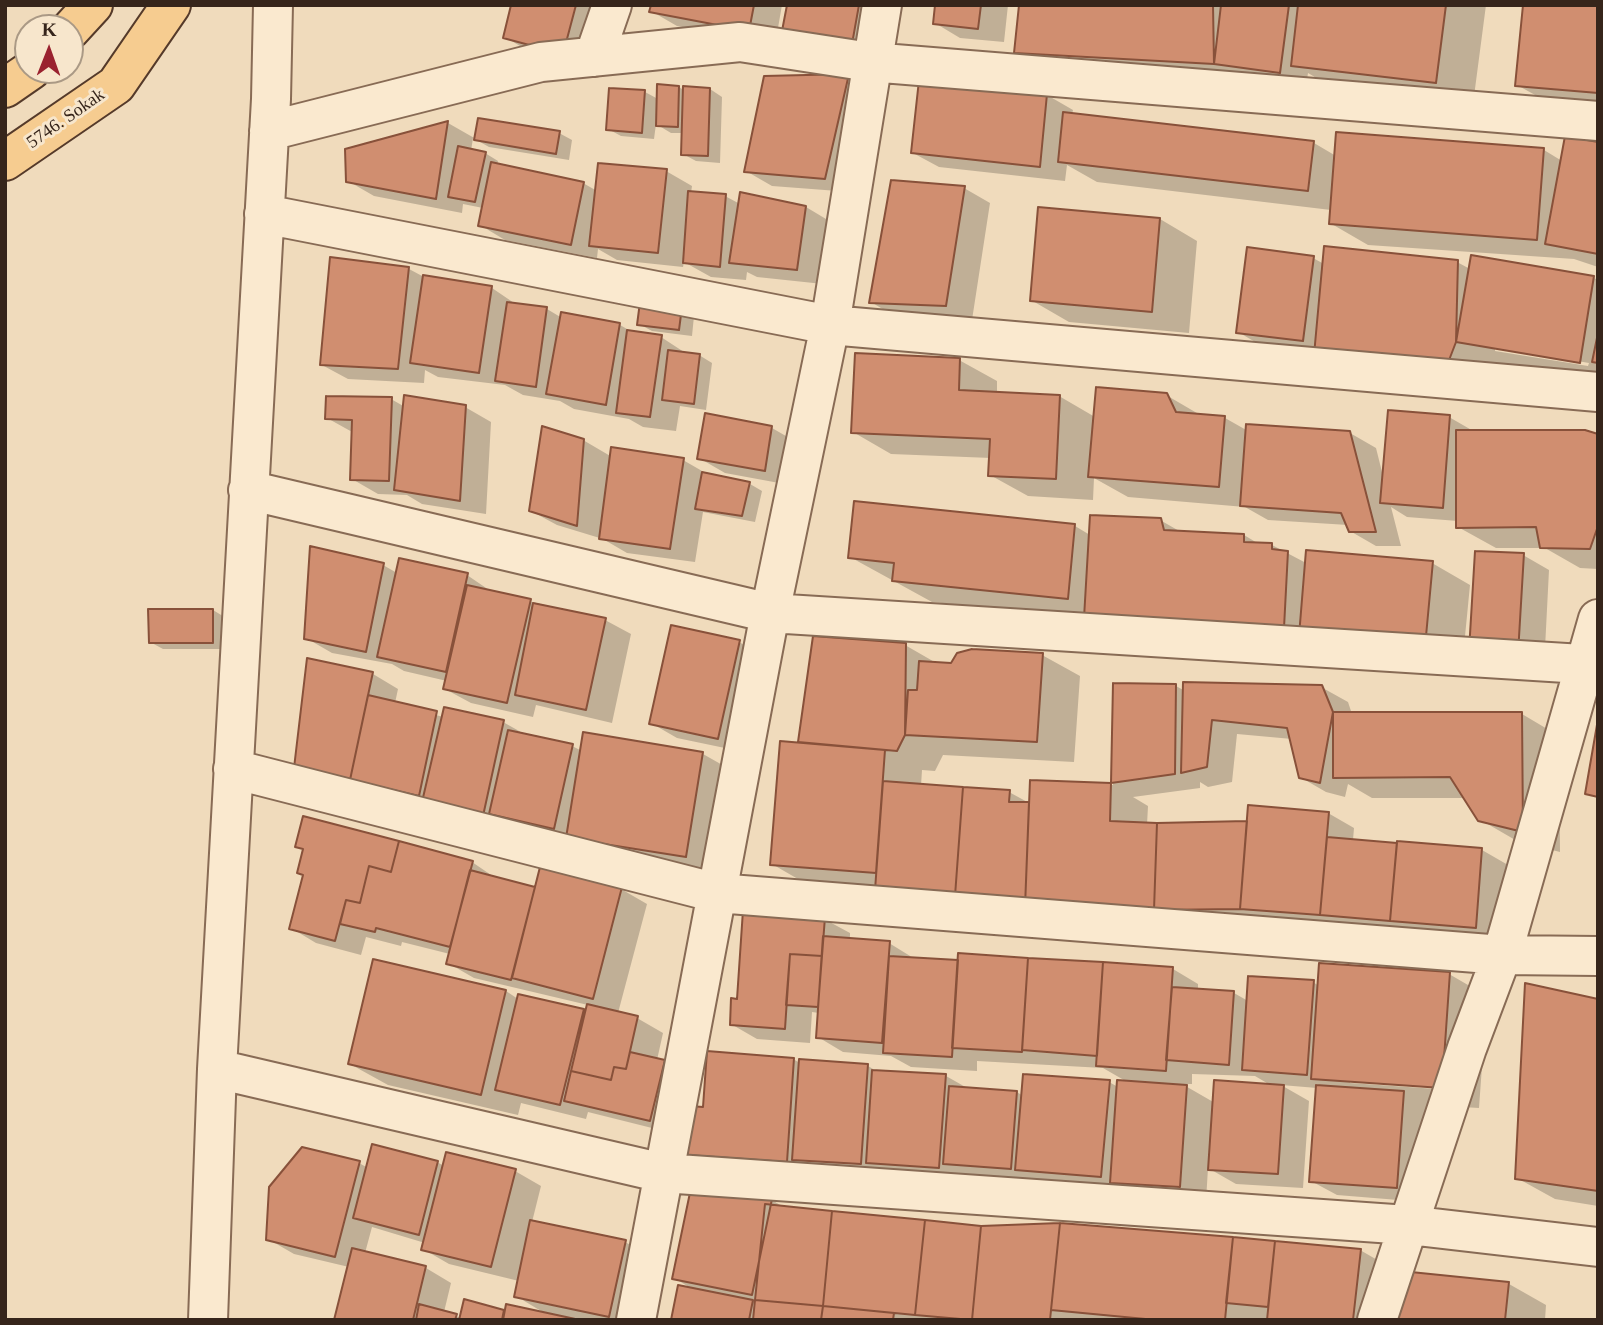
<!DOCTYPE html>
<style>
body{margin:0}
#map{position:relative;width:1603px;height:1325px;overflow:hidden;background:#f0dbbc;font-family:"Times New Roman",serif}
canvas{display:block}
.frame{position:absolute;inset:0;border:7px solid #36251b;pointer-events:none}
.north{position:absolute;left:14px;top:14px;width:70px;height:70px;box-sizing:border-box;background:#f7e6cc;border:2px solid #aa9985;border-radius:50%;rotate:1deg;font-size:19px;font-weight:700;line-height:28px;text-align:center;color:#36251b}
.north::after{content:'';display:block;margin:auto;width:24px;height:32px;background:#9a222f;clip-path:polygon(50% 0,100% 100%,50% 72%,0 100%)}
</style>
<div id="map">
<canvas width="1603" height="1325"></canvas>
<div class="frame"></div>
<div class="north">K</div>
</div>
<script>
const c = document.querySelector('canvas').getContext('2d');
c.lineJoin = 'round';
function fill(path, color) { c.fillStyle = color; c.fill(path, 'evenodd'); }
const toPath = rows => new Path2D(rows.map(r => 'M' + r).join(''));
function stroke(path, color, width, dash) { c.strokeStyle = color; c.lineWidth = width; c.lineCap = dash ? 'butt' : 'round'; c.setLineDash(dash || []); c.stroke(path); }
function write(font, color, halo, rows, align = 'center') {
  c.font = font + ' "Times New Roman",serif'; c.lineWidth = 6; c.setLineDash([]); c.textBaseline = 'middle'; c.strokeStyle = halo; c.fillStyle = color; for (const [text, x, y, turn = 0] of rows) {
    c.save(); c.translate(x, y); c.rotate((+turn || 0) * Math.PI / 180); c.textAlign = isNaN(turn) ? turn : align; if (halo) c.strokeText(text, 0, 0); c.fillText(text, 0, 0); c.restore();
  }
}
fill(toPath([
 [512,5,591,5,603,12,589,67,530,52,505,37],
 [653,5,782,5,775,45,677,26,651,11],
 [789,5,887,5,877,58],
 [936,5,1008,5,1004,42,960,38,935,23],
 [1021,5,1486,5,1473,104,1330,86,1308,73,1306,86,1054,73,1016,52],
 [1598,5,1598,110,1555,106,1517,85],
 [848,76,874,91,851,192,772,186,746,171],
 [679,87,685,91,710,89,722,97,720,163,696,161,683,154,683,133,671,133,656,124,654,139,621,136,608,129,645,92,658,99],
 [1047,95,1073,110,1072,114,1314,143,1336,156,1544,150,1562,161,1598,144,1598,267,1574,259,1368,245,1330,223,1331,210,1097,182,1067,165,1065,181,939,167,913,153],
 [448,123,476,139,559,133,572,140,569,160,489,147,473,138,471,151,485,153,498,161,497,165,583,183,597,191,666,171,692,186,691,193,725,196,740,204,806,207,831,222,823,284,757,277,747,272,746,280,711,277,684,262,683,267,617,260,598,249,597,258,505,240,480,225,483,208,463,204,462,213,374,196,348,181,347,151],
 [964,188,990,203,972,320,896,317,871,302],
 [1160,219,1197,241,1189,333,1069,322,1031,300],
 [331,258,409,269,424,277,492,288,517,305,547,309,562,318,620,325,634,333,661,337,687,354,699,355,712,363,706,410,680,406,676,431,643,427,629,419,574,409,560,401,523,395,505,385,438,377,425,370,424,383,348,379,322,365],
 [1313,258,1324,264,1457,262,1470,269,1594,278,1598,280,1598,380,1493,363,1484,389,1264,347,1238,332],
 [1495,347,1589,363,1588,366,1495,351],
 [642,304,694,316,692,336,652,331,639,324],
 [959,360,997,381,997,393,1059,396,1095,417,1166,395,1202,416,1225,418,1248,431,1350,433,1376,448,1383,476,1449,417,1475,432,1598,436,1598,569,1580,568,1545,548,1496,548,1458,527,1458,521,1407,517,1391,507,1401,546,1376,546,1350,531,1348,525,1268,520,1245,507,1128,497,1094,478,1093,500,1028,496,990,475,991,458,891,454,853,432],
 [391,399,405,407,465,407,491,422,486,514,422,504,407,495,378,494,352,479,354,433,327,418],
 [706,415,772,428,798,443,790,485,725,473,699,458],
 [583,440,612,457,683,460,709,475,750,484,762,491,755,522,703,512,695,562,627,553,603,539,557,525,531,511],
 [1160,520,1181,532,1244,535,1259,544,1272,545,1306,563,1432,563,1470,585,1462,667,1087,618,932,602,850,557,1075,526,1090,535],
 [1523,555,1549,570,1544,668,1496,665],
 [383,565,397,573,467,575,492,592,605,620,631,634,612,723,536,705,533,717,471,703,445,689,447,681,404,671,392,664,332,653,306,638],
 [213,610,226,618,226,649,163,649,150,642],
 [815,638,905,645,938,664,1042,655,1080,676,1074,762,943,755,935,771,922,770,921,786,1009,792,1031,804,1031,782,1113,785,1115,685,1176,686,1185,691,1321,687,1348,702,1352,714,1522,714,1559,736,1560,852,1517,841,1479,819,1465,798,1372,798,1348,784,1345,797,1326,792,1300,777,1292,739,1237,734,1232,782,1208,787,1200,782,1200,788,1133,797,1148,806,1147,825,1249,822,1328,813,1354,828,1353,840,1482,850,1508,865,1501,942,810,886,772,864,800,744],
 [739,642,765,657,744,752,677,738,651,723],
 [373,674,398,689,395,703,443,717,503,722,528,736,572,746,582,751,703,754,740,775,723,877,322,782],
 [297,846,472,862,497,879,536,889,621,889,647,904,618,1013,637,1018,663,1033,657,1060,690,1076,676,1134,588,1112,586,1119,521,1103,518,1115,388,1085,350,1064,506,991,518,999,587,1013,588,1005,474,978,448,963,450,954,402,942,401,946,366,937,361,955,316,943,291,928,305,875,305,851],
 [824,919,850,933,850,940,889,943,915,959,1173,969,1198,984,1198,990,1234,993,1248,1001,1313,982,1319,986,1449,974,1487,996,1479,1108,1429,1105,1423,1202,1337,1195,1311,1181,1317,1088,1281,1085,1309,1101,1303,1188,1236,1184,1208,1168,1206,1201,971,1178,965,1175,965,1182,715,1169,689,1154,705,1109,793,1059,800,1063,868,1066,878,1072,946,1076,969,1089,1017,1092,1023,1096,1109,1082,1118,1087,1129,1083,1103,1068,977,1061,977,1071,911,1067,891,1056,843,1052,818,1037,819,1013,812,1012,810,1043,757,1039,731,1024,739,1001],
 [1192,1074,1255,1076,1272,1086,1215,1103,1182,1084,1192,1084],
 [1350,1080,1451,1086,1451,1090,1350,1083],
 [1598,1000,1598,1206,1555,1199,1517,1178],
 [437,1162,444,1166,515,1171,541,1186,532,1222,625,1242,651,1256,637,1320,336,1320,349,1267,294,1254,268,1239,359,1163,368,1168],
 [372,1227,425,1243,423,1249,449,1264,519,1281,516,1296,546,1314,507,1312,465,1301,461,1318,444,1312,451,1283,426,1268,365,1253],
 [772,1200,785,1208,981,1228,1233,1239,1360,1250,1386,1265,1380,1320,673,1320,694,1290,674,1278],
 [1509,1284,1546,1305,1545,1320,1398,1320]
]), '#0003');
const building = toPath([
 [511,5,576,5,563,54,503,38,511,5],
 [651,5,754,5,749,31,649,12,651,5],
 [787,5,859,5,852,44,782,31,787,5],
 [935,5,981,5,978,29,933,24,935,5],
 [1019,5,1213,5,1214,64,1014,53,1019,5],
 [1221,5,1289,5,1280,73,1214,64,1221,5],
 [1298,5,1446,5,1436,83,1291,66,1298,5],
 [1523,5,1598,5,1598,93,1515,86,1523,5],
 [849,74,825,179,744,172,764,76,849,74],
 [919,80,1047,94,1040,167,911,153,919,80],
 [657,84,679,86,678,127,656,126,657,84],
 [683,86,710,88,708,156,681,155,683,86],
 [609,88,645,90,642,133,606,130,609,88],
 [1063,112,1314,141,1308,191,1058,162,1063,112],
 [478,118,560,131,556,154,474,140,478,118],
 [448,121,436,199,346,182,345,149,448,121],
 [1336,132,1544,148,1537,240,1329,224,1336,132],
 [1565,136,1598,142,1598,254,1545,244,1565,136],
 [458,146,486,152,475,202,448,197,458,146],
 [491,162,584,182,571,245,478,226,491,162],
 [598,163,667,169,658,253,589,246,598,163],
 [891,180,965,186,946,306,869,303,891,180],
 [688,191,726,194,720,267,683,263,688,191],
 [740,192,806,206,797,270,729,263,740,192],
 [1038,207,1160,218,1152,312,1030,301,1038,207],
 [1324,246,1458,260,1456,342,1446,368,1314,355,1324,246],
 [1247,247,1314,256,1303,341,1236,333,1247,247],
 [1471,255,1594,276,1580,363,1456,342,1471,255],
 [330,257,409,267,398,369,320,365,330,257],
 [423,275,492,286,479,373,410,363,423,275],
 [507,302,547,307,536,387,495,381,507,302],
 [640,302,682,307,679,330,637,325,640,302],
 [561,312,620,323,606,405,546,394,561,312],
 [627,330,662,335,650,417,616,413,627,330],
 [1598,333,1598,363,1592,362,1598,333],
 [668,350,700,354,694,404,662,400,668,350],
 [855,353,960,358,959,390,1060,395,1056,479,988,476,990,439,851,433,855,353],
 [1096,387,1167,393,1176,412,1225,416,1219,487,1088,477,1096,387],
 [404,395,466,405,460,501,394,490,404,395],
 [326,396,392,397,389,481,350,480,352,420,325,419,326,396],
 [1388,410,1450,415,1443,508,1380,503,1388,410],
 [705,413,772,426,765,471,697,459,705,413],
 [1246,424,1350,431,1376,532,1349,532,1341,513,1240,506,1246,424],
 [542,426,584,439,577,526,529,511,542,426],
 [1456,430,1585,430,1598,434,1598,526,1590,549,1540,548,1536,527,1456,528,1456,430],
 [611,447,684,458,670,549,599,539,611,447],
 [702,472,750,482,742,516,695,509,702,472],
 [854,501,1075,524,1068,599,892,581,894,563,848,558,854,501],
 [1090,515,1161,518,1164,530,1244,534,1244,542,1272,543,1272,549,1288,551,1284,628,1084,618,1090,515],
 [310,546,384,563,366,652,304,639,310,546],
 [1306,550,1433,561,1425,647,1299,636,1306,550],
 [1475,551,1524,553,1518,654,1469,651,1475,551],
 [399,558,468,573,446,672,377,657,399,558],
 [467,585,531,599,507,703,443,689,467,585],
 [533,603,606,618,586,710,515,695,533,603],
 [148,609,213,609,213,643,149,643,148,609],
 [671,625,740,640,718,739,649,724,671,625],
 [813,636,906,643,905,735,897,751,798,742,813,636],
 [972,649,1043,653,1037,742,905,735,908,690,917,690,919,661,951,663,957,653,972,649],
 [307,658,373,672,350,780,294,768,307,658],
 [1183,682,1322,685,1333,712,1320,783,1299,778,1287,728,1212,720,1207,767,1181,773,1183,682],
 [1113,683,1176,684,1175,774,1111,783,1113,683],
 [368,695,437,711,419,796,350,780,368,695],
 [444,707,504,720,483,816,422,802,444,707],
 [1333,712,1522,712,1523,832,1478,821,1450,777,1333,778,1333,712],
 [1598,719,1598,797,1585,794,1598,719],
 [508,730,573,744,554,829,489,814,508,730],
 [583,732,703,752,686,857,566,838,583,732],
 [780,741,885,750,876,873,770,865,780,741],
 [1030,780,1111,783,1110,821,1157,823,1154,910,1025,907,1030,780],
 [883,781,963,787,955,896,875,890,883,781],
 [963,787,1010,790,1009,802,1029,802,1025,907,955,896,963,787],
 [1248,805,1329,812,1320,915,1240,909,1248,805],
 [303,816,399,841,391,872,369,866,360,903,346,900,335,941,289,929,303,875,297,873,303,849,295,847,303,816],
 [1247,821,1240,909,1154,910,1157,823,1247,821],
 [1327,837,1397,843,1390,921,1320,915,1327,837],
 [399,841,473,861,450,947,376,928,375,932,340,924,346,900,360,903,369,866,391,872,399,841],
 [1397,841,1482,848,1476,928,1390,921,1397,841],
 [540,867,622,887,593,999,512,978,540,867],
 [470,870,535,887,511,980,446,964,470,870],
 [743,910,825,917,822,956,790,954,785,1029,730,1025,731,998,737,999,743,910],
 [823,936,890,941,882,1043,816,1038,823,936],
 [958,953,1028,958,1022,1052,952,1048,958,953],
 [790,954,822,956,818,1007,786,1005,790,954],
 [889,956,958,960,952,1057,883,1053,889,956],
 [1028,958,1103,962,1097,1056,1022,1050,1028,958],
 [373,959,506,990,481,1095,348,1064,373,959],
 [1103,962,1173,967,1166,1071,1096,1066,1103,962],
 [1319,963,1450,972,1442,1088,1311,1079,1319,963],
 [1248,976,1314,980,1307,1075,1242,1070,1248,976],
 [1525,983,1598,999,1598,1191,1515,1179,1525,983],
 [1172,987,1234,991,1229,1065,1166,1060,1172,987],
 [518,994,584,1009,560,1105,495,1090,518,994],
 [587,1004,638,1016,626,1069,614,1067,611,1080,571,1071,587,1004],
 [707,1051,794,1058,787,1162,687,1155,690,1106,703,1107,707,1051],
 [630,1052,665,1060,650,1121,564,1101,571,1071,611,1080,614,1067,626,1069,630,1052],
 [799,1059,868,1064,861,1164,792,1160,799,1059],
 [872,1070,946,1074,939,1168,866,1163,872,1070],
 [1023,1074,1110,1080,1101,1177,1015,1170,1023,1074],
 [1117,1080,1187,1085,1180,1187,1110,1183,1117,1080],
 [1214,1080,1284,1085,1278,1174,1208,1170,1214,1080],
 [1316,1085,1404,1091,1397,1188,1309,1182,1316,1085],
 [949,1086,1017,1091,1011,1169,943,1164,949,1086],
 [372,1144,438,1161,419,1235,353,1218,372,1144],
 [302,1147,360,1161,335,1257,266,1240,269,1187,302,1147],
 [446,1152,516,1169,491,1267,421,1250,446,1152],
 [692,1183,772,1199,752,1295,672,1279,692,1183],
 [765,1204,832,1211,823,1306,755,1300,765,1204],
 [832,1211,925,1220,915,1315,823,1306,832,1211],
 [530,1220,626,1240,609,1317,514,1297,530,1220],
 [925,1220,981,1226,972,1320,915,1315,925,1220],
 [1060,1223,1050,1320,972,1320,981,1226,1060,1223],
 [1060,1223,1233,1237,1225,1320,1156,1320,1051,1310,1060,1223],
 [1233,1237,1275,1241,1268,1307,1226,1303,1233,1237],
 [1275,1241,1361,1249,1353,1320,1267,1320,1275,1241],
 [352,1248,426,1266,413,1320,334,1320,352,1248],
 [1401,1271,1509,1282,1505,1320,1396,1320,1401,1271],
 [678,1285,753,1300,749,1320,671,1320,678,1285],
 [464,1299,504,1310,502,1320,459,1320,464,1299],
 [755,1300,823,1306,821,1320,753,1320,755,1300],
 [419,1304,457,1314,455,1320,416,1320,419,1304],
 [506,1304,580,1320,503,1320,506,1304],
 [823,1306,894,1313,893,1320,821,1320,823,1306]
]);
fill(building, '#d08e70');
stroke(building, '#88513a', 2);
const minor = toPath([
 [594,57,612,5],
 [269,131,541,62,740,42,870,62,1598,121],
 [264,214,830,325,1598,392],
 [248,490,770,613,1598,665],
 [233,769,717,893,1502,955,1598,956],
 [217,1069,663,1173,1408,1225,1598,1247],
 [208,1320,217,1069,271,99,273,5],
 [636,1320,770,613,830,325,882,5],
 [1377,1320,1467,1048,1502,955,1598,619]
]);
const major = toPath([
 [70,30,93,5],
 [5,88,31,70],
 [5,161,116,85,171,5]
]);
stroke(minor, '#886b55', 42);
stroke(major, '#553a2a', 42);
stroke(minor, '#fae9cf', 38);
stroke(major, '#f6cc90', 38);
write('18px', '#36251b', '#f7e6cc', [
 ["5746. Sokak",66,119,-35]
]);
</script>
